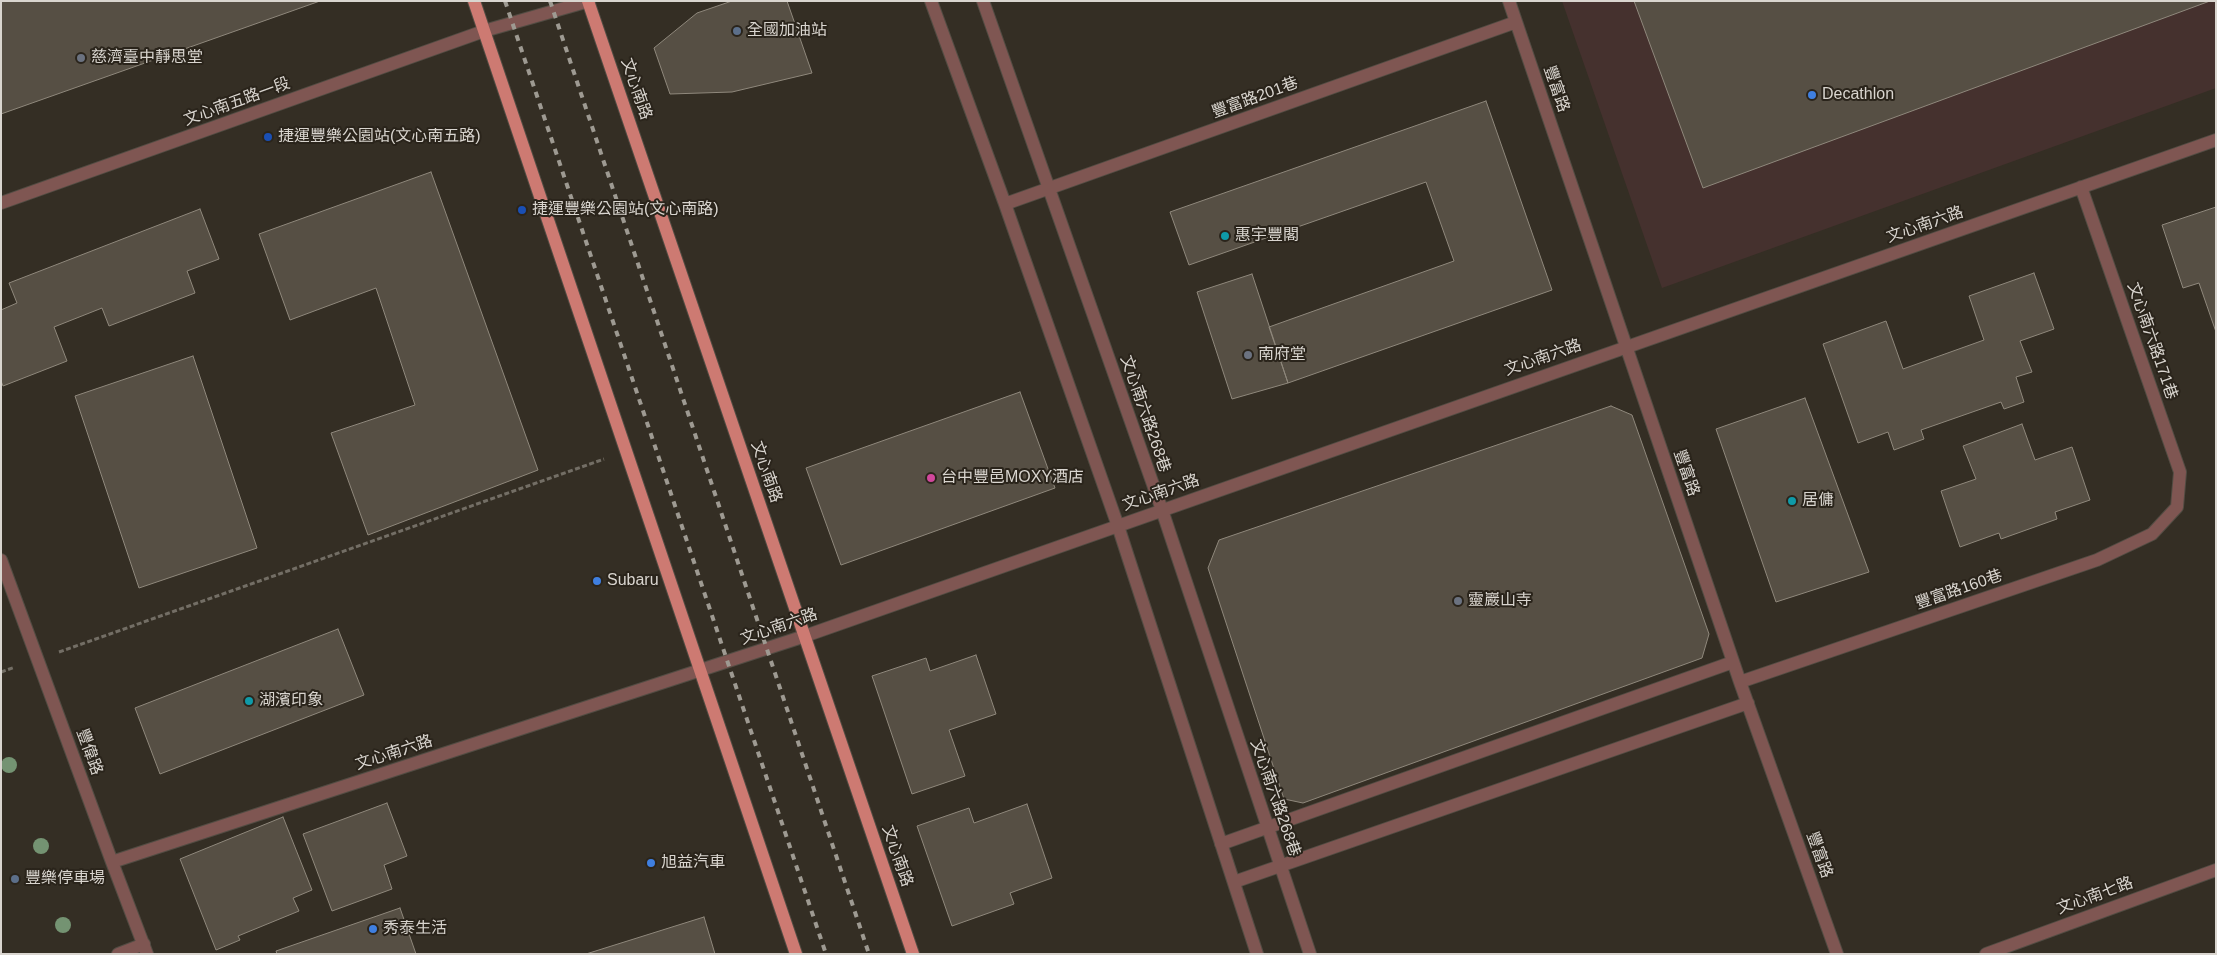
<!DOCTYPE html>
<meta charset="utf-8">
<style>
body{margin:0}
#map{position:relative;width:2217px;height:955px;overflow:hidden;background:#342e24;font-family:Arial,sans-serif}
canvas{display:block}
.frame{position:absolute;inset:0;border:2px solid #d9d5cf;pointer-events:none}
</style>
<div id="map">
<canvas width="2217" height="955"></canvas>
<div class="frame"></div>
</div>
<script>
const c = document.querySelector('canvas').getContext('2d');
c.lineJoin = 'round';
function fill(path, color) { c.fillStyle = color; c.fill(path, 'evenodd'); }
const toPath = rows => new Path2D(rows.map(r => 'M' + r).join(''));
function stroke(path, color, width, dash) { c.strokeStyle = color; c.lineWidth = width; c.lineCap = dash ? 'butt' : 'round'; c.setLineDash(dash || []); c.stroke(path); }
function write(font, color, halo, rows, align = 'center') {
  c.font = font + ' Arial,"Noto Sans TC",sans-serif'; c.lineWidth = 4; c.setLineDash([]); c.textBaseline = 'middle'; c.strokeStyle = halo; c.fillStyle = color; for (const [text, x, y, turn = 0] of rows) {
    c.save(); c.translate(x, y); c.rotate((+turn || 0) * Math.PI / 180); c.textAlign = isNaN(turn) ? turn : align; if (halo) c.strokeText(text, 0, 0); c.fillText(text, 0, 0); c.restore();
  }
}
fill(toPath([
 [1562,1,2216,1,2216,88,1662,288]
]), '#45312e');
const building = toPath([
 [1,1,320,1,1,114,1,1],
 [732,1,787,1,812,73,732,92,670,94,654,48,697,13,732,1],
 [1634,1,2210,1,1703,188,1634,1],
 [1486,101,1552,290,1288,383,1269,327,1454,261,1426,182,1189,265,1170,212,1486,101],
 [431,172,538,470,368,535,331,433,415,405,376,288,290,320,259,234,431,172],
 [2216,207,2216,332,2199,283,2183,288,2162,225,2216,207],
 [200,209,219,259,187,271,195,293,109,326,102,308,54,327,67,361,3,386,1,381,1,310,17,303,9,283,200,209],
 [2034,273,2054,329,2020,341,2032,372,2016,377,2024,402,2004,409,2001,402,1921,430,1924,439,1894,450,1888,432,1858,443,1823,344,1886,321,1903,369,1984,340,1969,296,2034,273],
 [1252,274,1288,383,1232,399,1197,292,1252,274],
 [193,356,257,548,139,588,75,396,193,356],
 [1020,392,1055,488,841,565,806,468,1020,392],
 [1805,398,1869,572,1776,602,1716,429,1805,398],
 [1611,406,1632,415,1709,634,1702,658,1303,803,1284,799,1208,568,1219,540,1611,406],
 [2022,424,2035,460,2072,447,2090,500,2055,512,2057,519,2001,539,1999,533,1960,547,1941,491,1976,479,1963,446,2022,424],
 [338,629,364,695,160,774,135,708,338,629],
 [976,655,996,714,949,730,965,776,912,794,872,676,926,658,930,671,976,655],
 [387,803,407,856,384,865,392,889,332,911,303,834,387,803],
 [1027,804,1052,878,1010,893,1014,904,952,926,917,826,969,808,974,823,1027,804],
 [283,817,312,890,293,898,299,911,238,936,240,940,216,950,180,859,283,817],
 [400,908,416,954,277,954,276,951,400,908],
 [704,917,715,954,586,954,704,917]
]);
fill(building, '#564f44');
stroke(building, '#8f887c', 1);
const minor = toPath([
 [931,1,1005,204,1118,526,1257,954],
 [983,1,1162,510,1310,954],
 [1509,1,1740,682,1837,954],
 [1,203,484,31,589,1],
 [1005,204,1516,22],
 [1,560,112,862,147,954],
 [1740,682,2097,560,2152,534,2177,507,2180,472,2081,187],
 [1221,844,1733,662],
 [112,862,805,636,2216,140],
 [1234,882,1748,703],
 [118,954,144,944],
 [1986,954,2216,870]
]);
const major = toPath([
 [474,1,796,954],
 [588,1,913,954]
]);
stroke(minor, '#524c43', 14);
stroke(major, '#524c43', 14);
stroke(toPath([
 [59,652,604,459],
 [1,672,15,667]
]), '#736e65', 3, [5, 2.5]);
stroke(minor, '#7f5652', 12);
stroke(major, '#cd7a72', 12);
stroke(toPath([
 [505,1,826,954],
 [550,1,869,954]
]), '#9e9a92', 4, [6, 6]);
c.fillStyle = '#749372';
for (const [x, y] of [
 [9,765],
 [41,846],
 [63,925]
]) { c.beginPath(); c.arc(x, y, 8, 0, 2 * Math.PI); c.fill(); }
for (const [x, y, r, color] of [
 [737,31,5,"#5c6f8a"],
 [81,58,5,"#6b7280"],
 [1812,95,5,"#3f7fe0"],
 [268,137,5,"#1a4fb4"],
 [522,210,5,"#1a4fb4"],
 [1225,236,5,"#0f9aa8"],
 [1248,355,5,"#6b7280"],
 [931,478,5,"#d1479c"],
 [1792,501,5,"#0f9aa8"],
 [597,581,5,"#3f7fe0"],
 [1458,601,5,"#6b7280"],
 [249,701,5,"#0f9aa8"],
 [651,863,5,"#3f7fe0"],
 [15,879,5,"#5c6f8a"],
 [373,929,5,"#3f7fe0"]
]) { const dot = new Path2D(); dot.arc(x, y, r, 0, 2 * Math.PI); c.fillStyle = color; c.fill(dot); stroke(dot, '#2a241b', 2); }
write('16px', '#d9d5cf', '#2a241b', [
 ["全國加油站",747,31],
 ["慈濟臺中靜思堂",91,58],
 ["Decathlon",1822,95],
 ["捷運豐樂公園站(文心南五路)",278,137],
 ["捷運豐樂公園站(文心南路)",532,210],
 ["惠宇豐閣",1235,236],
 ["南府堂",1258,355],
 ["台中豐邑MOXY酒店",941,478],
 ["居傭",1802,501],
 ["Subaru",607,581],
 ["靈巖山寺",1468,601],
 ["湖濱印象",259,701],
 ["旭益汽車",661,863],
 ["豐樂停車場",25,879],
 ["秀泰生活",383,929]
], 'left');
write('16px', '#d9d5cf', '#2a241b', [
 ["文心南路",636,89,71],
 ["豐富路",1556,89,71],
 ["豐富路201巷",1255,98,-20],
 ["文心南五路一段",237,102,-20],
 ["文心南六路",1925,225,-19],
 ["文心南六路171巷",2152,341,71],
 ["文心南六路",1543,358,-19],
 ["文心南六路268巷",1145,414,71],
 ["文心南路",766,472,71],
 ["豐富路",1686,473,71],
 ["文心南六路",1161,493,-19],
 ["豐富路160巷",1959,590,-19],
 ["文心南六路",779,627,-19],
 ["豐偉路",89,752,70],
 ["文心南六路",394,753,-18],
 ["文心南六路268巷",1275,798,71],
 ["豐富路",1819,855,70],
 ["文心南路",897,856,71],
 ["文心南七路",2095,896,-20]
]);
</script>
